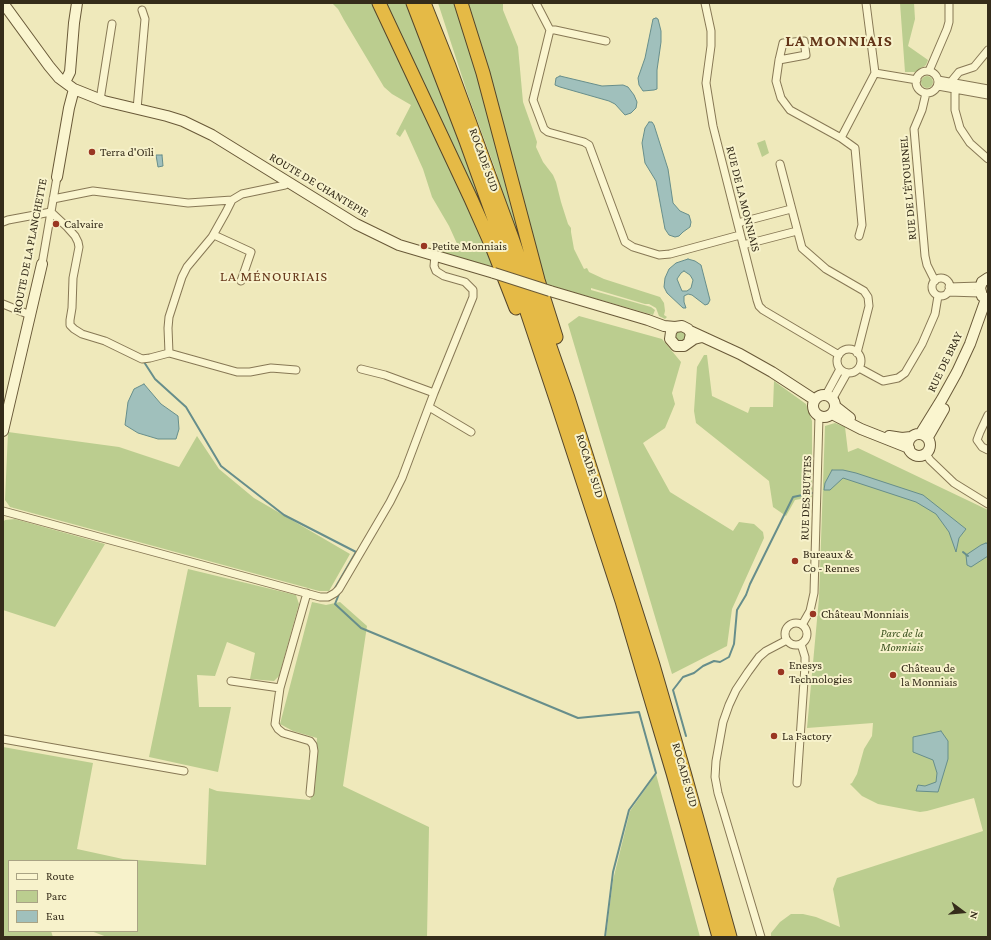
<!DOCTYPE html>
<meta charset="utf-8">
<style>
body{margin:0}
#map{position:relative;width:991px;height:940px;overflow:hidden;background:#efe9bb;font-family:"Crimson Pro",serif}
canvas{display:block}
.frame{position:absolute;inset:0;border:4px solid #352c1a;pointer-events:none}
.legend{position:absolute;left:8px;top:860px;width:130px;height:72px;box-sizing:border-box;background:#f7f2cb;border:1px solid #a9a384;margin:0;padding:5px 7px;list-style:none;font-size:12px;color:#352c1a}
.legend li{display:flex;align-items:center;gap:8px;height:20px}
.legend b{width:20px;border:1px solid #a9a384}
.north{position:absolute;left:943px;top:892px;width:40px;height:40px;-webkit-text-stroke:3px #f7f2cb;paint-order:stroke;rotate:106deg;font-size:11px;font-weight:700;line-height:16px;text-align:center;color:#352c1a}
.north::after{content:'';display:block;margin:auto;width:14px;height:18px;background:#352c1a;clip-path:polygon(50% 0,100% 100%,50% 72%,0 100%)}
</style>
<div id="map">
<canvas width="991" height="940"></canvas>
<div class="frame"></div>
<ul class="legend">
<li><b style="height:5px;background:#faf5cf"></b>Route</li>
<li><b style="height:11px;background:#bbcd8f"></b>Parc</li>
<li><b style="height:11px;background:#a0c0bc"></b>Eau</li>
</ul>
<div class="north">N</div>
</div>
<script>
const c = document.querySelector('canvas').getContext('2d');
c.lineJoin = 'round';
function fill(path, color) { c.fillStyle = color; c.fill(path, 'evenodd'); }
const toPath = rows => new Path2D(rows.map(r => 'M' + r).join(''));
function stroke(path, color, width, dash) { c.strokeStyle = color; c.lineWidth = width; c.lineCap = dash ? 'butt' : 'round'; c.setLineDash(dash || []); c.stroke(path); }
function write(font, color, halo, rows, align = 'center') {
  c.font = font + ' "Crimson Pro",serif'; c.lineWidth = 4; c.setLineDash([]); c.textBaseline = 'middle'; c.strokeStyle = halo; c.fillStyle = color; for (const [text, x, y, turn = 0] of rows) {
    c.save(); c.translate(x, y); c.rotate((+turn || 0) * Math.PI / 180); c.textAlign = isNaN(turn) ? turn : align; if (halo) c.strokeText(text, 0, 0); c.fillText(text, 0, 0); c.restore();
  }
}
fill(toPath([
 [332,3,375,3,473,212,494,269,440,252,440,244,459,248,449,226,432,197,423,169,405,129,400,137,396,134,411,105,392,94,384,87,344,20,338,9],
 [382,3,406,3,443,99,507,273],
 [438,3,457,3,532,280,498,182,497,174,469,98],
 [467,3,503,3,503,10,518,47,523,102,534,133,537,142,536,147,543,162,553,175,556,182,561,202,568,224,571,228,571,232,574,249,584,269,587,268,589,272,604,279,660,297,664,303,665,311,664,315,667,317,665,319,659,316,656,308,649,304,645,304,591,288,591,290,651,307,655,310,653,315,545,284,482,51,483,49],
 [900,3,914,3,915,19,908,46,928,60,926,65,915,72,905,72],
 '921 82a6 6 0 1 1 12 0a6 6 0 1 1-12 0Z',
 [765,140,769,153,762,157,757,143],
 [579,316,662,339,681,362,672,393,675,404,665,428,643,443,670,492,733,531,739,522,754,524,763,532,764,538,732,609,727,646,672,674,568,324],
 [682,330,687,336,683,342,676,341,674,334,676,331],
 [704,355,707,355,712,396,748,413,750,407,773,407,774,381,806,404,812,421,812,497,795,500,786,516,773,507,769,481,696,423,694,411,697,367],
 [835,423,845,427,848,452,858,448,988,510,988,937,771,937,771,933,780,922,791,914,803,914,816,917,840,927,833,889,837,878,983,831,974,798,927,811,920,812,878,804,862,796,850,784,852,783,857,774,864,749,872,736,873,723,807,728,819,598,825,426],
 [8,432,119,447,179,467,197,436,219,469,254,498,350,554,329,591,319,591,10,507,5,500],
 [15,519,105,544,55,627,3,610,3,522,5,520],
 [188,569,296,595,299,604,279,676,274,681,250,679,255,653,227,642,215,676,197,675,199,707,231,707,218,772,149,757],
 [312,602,326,605,340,602,367,626,343,786,429,827,427,937,107,937,91,931,137,931,137,861,9,861,9,931,51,931,53,937,3,937,3,747,93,763,77,849,123,859,206,865,209,788,217,791,310,800,315,788,317,738,293,731,280,724],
 [656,774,700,937,606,937,613,880,630,811]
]), '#bbcd8f');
const water = toPath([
 [656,18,658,19,661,31,661,42,657,70,657,89,654,90,643,91,639,85,638,78,645,58,653,19,656,18],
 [560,76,602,86,623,85,628,87,634,95,637,102,636,108,631,113,625,115,615,104,609,101,560,87,555,85,556,78,560,76],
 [649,122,652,122,654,125,668,169,673,203,680,211,689,215,691,222,690,227,683,232,679,236,675,237,669,235,665,229,656,181,645,163,642,143,645,128,649,122],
 [162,155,163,166,158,167,156,155,162,155],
 [688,259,695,261,701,265,710,300,708,304,705,305,692,295,688,294,684,296,684,302,686,308,683,308,667,293,664,287,665,278,669,269,676,263,688,259],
 [684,271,690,275,693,280,691,288,687,291,682,291,677,279,681,273,684,271],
 [144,384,161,404,178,416,179,429,176,439,158,439,138,433,125,425,128,402,134,389,144,384],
 [832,470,843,470,856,473,923,495,966,529,959,538,956,552,949,532,936,514,916,502,843,478,830,490,824,490,825,483,832,470],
 [986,543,988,544,988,556,971,567,967,565,966,555,981,545,986,543],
 [941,731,948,741,948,759,938,792,916,791,918,785,925,786,936,782,937,773,933,760,913,752,913,737,941,731]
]);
fill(water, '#a0c0bc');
stroke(water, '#678e8b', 1);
stroke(toPath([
 [144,362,155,379,186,407,221,466,284,515,356,552,335,588],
 [963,552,968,556],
 [339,594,335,604,361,628,578,718,639,712,656,773,629,810,613,872,605,937],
 [686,736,673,690,683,677,694,673,703,666,714,661,720,662,729,657,734,644,737,610,746,595,750,584,793,497,812,493]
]), '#678e8b', 2);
const street = toPath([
 [536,3,550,30,555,30,606,41],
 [705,3,711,31,711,46,706,83,713,126,757,300,759,306,763,310,839,355],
 [550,30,533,100,544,129,548,132,584,142,589,145,625,242,633,247,659,255,670,254,740,235],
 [779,60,806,55,804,41,783,43,779,60,776,81,781,98,790,110,841,138],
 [929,71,947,29,949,22,949,3],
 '916 82a11 11 0 1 1 22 0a11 11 0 1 1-22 0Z',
 [875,73,917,80],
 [938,80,988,89],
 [950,83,959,72,974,67,988,50],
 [938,86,988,95],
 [955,90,955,110,960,128,970,143,988,159],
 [926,93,922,110,914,129,925,256,927,265,935,281],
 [100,100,112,24],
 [137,109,145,19,142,10],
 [780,164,802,248,826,269,864,291,868,297,869,306,857,353],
 [53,199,93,191,188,203,232,200],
 [51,212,67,227,75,236,78,242,79,247,73,278,72,308,70,320,70,325,74,329,82,334,105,341,142,359,150,358,169,353,237,372,250,372,271,368,296,370],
 [3,222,8,220,51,212],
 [738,223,791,209],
 [214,235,251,252,241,281],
 [859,236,862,225,855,148,841,138,875,73,866,3],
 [743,245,797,231],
 [42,264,57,177],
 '932 287a9 9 0 1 1 18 0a9 9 0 1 1-18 0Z',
 [949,287,980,286],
 [948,292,980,293],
 [3,304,30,315],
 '837 361a12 12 0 1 1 24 0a12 12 0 1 1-24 0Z',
 [169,353,168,328,169,317,182,277,187,267,212,237,226,212,232,200,242,194,285,185,287,182],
 [859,368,883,381,898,378,905,373,922,344,935,314,938,296],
 [361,369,385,375,434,393,473,297,473,290,465,282,444,276,436,271,434,266,435,256],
 [826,395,840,369],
 [833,398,847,373],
 [429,407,471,432],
 [988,415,980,432,977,440,982,447,988,450],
 [926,454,930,460,954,483,988,504],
 [3,511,320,597,328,597,335,593,339,589,390,502,402,478,434,393],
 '785 634a11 11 0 1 1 22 0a11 11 0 1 1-22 0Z',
 [802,625,810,611,814,593,819,416],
 [231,681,280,688,307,593],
 [280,688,275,724,278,729,283,733,310,741,313,745,314,751,310,793],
 [3,739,184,771],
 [797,783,805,666,805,657,801,644],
 [761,937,718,793,715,777,716,761,723,722,729,705,736,690,748,672,759,657,766,651,787,640]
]);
const secondary = toPath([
 [3,3,49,66,59,78,74,89,104,101,167,116,183,121,212,135,356,224,399,245,494,273],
 [65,82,70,72,74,23,77,3],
 [57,177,69,108,74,89],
 [988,278,982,282,980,288,982,296,988,300],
 [550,291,648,320,664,326,675,327],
 [690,331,740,354,772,372,815,400],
 [689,342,691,334,688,329,682,326,675,327,673,329,671,332,670,339,676,346,684,346,694,339,702,337],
 '813 406a11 11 0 1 1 22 0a11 11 0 1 1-22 0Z',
 [836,407,850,418],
 [832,414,861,429,909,448],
 [3,431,42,264],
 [921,433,942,399,957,372,970,344,986,299],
 '908 445a11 11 0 1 1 22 0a11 11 0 1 1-22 0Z',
 [889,436,902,438,911,437],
 [928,437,944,409]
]);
const highway = toPath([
 [379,3,471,199,491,244,516,308],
 [413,3,466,141,519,288,558,405,622,601,642,669,673,773,719,937],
 [424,3,449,66,512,238,568,398,653,665,684,772,730,937],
 [461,3,483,73,538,280,556,337]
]);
stroke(street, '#877855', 9);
stroke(secondary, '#695938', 12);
stroke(highway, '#54452a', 15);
stroke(street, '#faf5cf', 7);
stroke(secondary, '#faf5cf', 10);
stroke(highway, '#e5ba46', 13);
const secondaryBridge = toPath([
 [494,273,550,291]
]);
stroke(secondaryBridge, '#695938', 12, []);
stroke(secondaryBridge, '#faf5cf', 10);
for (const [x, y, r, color] of [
 [92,152,4,"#993622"],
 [56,224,4,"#993622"],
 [424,246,4,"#993622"],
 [795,561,4,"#993622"],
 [813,614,4,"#993622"],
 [781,672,4,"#993622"],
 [893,675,4,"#993622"],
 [774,736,4,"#993622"]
]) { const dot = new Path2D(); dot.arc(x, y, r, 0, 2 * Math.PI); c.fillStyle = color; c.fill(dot); stroke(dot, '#f7f2cb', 1.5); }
write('12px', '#352c1a', '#f7f2cb', [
 ["Terra d'Oïli",100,152],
 ["Calvaire",64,224],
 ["Petite Monniais",432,246],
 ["Bureaux &",803,554],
 ["Co - Rennes",803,568],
 ["Château Monniais",821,614],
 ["Enesys",789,665],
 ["Technologies",789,679],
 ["Château de",901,668],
 ["la Monniais",901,682],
 ["La Factory",782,736]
], 'left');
write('12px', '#352c1a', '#f7f2cb', [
 ["ROCADE SUD",484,160,70],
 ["ROUTE DE CHANTEPIE",319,185,31],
 ["RUE DE L'ÉTOURNEL",908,188,-95],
 ["RUE DE LA MONNIAIS",743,199,76],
 ["ROUTE DE LA PLANCHETTE",30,246,-79],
 ["RUE DE BRAY",945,362,-64],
 ["ROCADE SUD",590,466,72],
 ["RUE DES BUTTES",806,498,-88],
 ["ROCADE SUD",685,775,74]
]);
write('italic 12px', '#3d5320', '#f7f2cb', [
 ["Parc de la",902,633],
 ["Monniais",902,647]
]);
c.letterSpacing = '1px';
write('14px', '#643518', '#f7f2cb', [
 ["LA MÉNOURIAIS",274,277]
]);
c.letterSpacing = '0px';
c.letterSpacing = '1px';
write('bold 16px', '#643518', '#f7f2cb', [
 ["LA MONNIAIS",839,41]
]);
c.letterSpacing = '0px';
</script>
